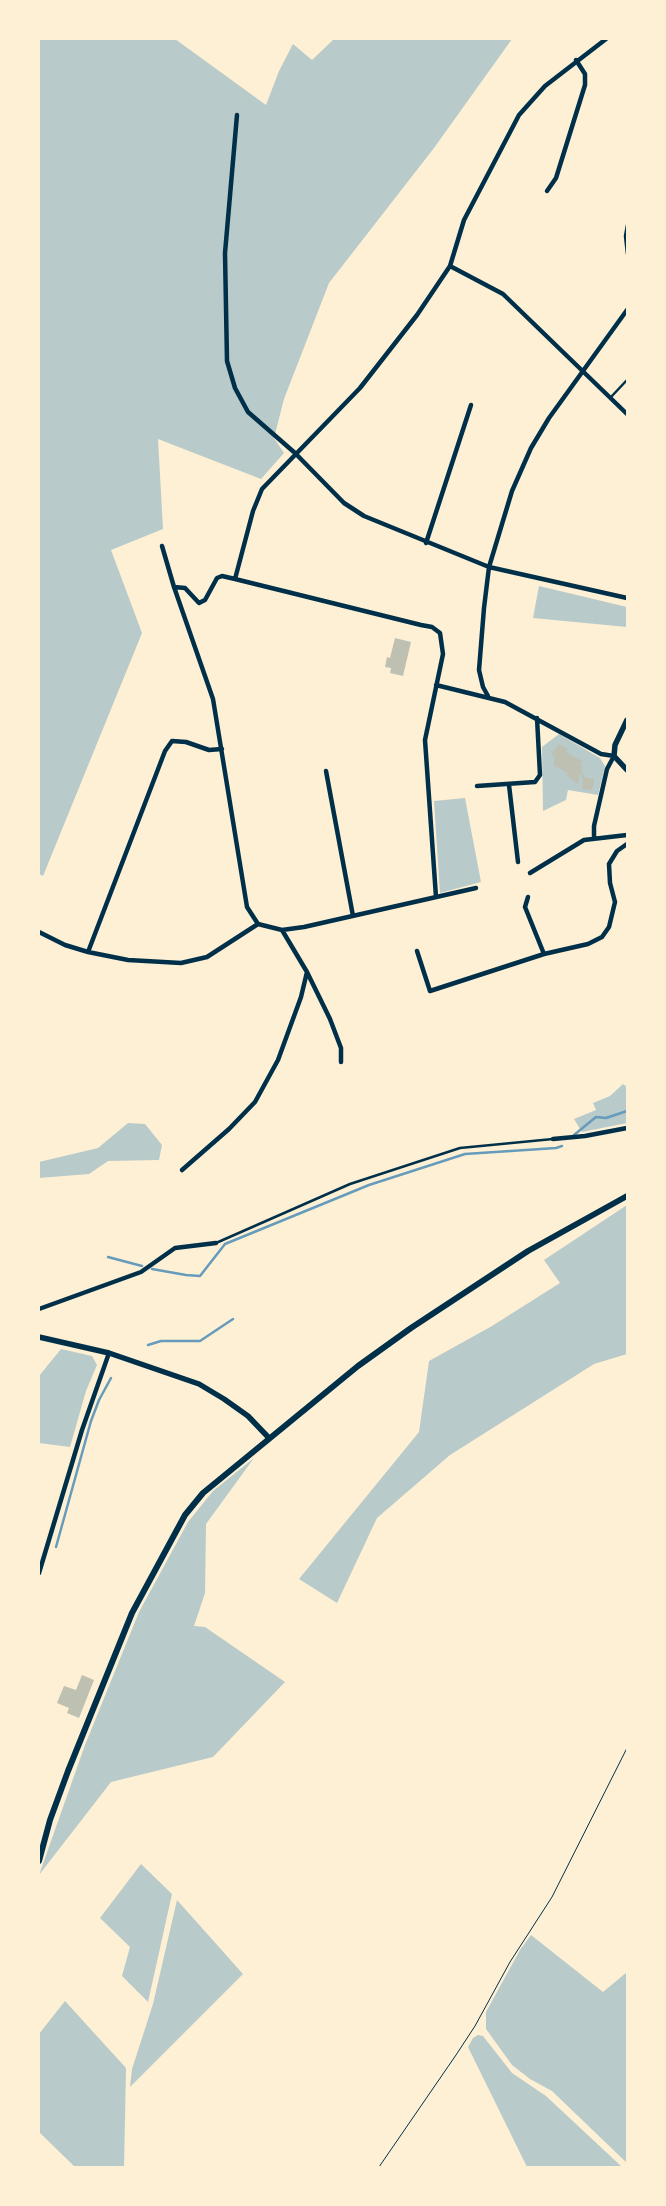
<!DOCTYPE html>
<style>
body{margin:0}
#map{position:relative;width:666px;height:2206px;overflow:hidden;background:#fdf0d5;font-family:"Asap Condensed",sans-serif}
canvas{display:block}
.frame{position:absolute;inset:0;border:40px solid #fdf0d5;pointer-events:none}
</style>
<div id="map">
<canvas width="666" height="2206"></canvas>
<div class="frame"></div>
</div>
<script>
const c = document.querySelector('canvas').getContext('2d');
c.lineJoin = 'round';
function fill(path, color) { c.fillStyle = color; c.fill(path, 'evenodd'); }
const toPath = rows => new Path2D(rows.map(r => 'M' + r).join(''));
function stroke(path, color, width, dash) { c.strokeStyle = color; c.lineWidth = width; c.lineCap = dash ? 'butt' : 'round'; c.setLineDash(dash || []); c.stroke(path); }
fill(toPath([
 [39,39,175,39,266,105,279,71,293,44,312,60,334,39,512,39,434,148,329,283,284,399,274,438,284,453,261,479,158,439,163,529,111,550,142,633,43,876,39,874],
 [539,586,627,607,627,627,533,618],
 [559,734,600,758,605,766,598,795,568,790,566,800,543,811,542,747],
 [465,798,481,882,440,893,434,801],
 [623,1084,627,1087,627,1123,582,1132,574,1119,596,1110,593,1103,610,1096],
 [128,1123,145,1124,162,1145,159,1160,108,1161,89,1174,39,1178,39,1162,98,1148],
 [627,1205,627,1354,594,1364,450,1455,377,1518,337,1603,299,1579,419,1432,429,1361,492,1326,560,1283,544,1260],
 [61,1349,92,1356,97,1365,86,1391,70,1447,39,1443,39,1376],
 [254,1458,206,1524,205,1593,194,1626,205,1627,285,1682,213,1757,111,1782,39,1875,85,1745,139,1612,188,1522,213,1491],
 [141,1864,172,1894,148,2002,122,1976,130,1947,100,1918],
 [177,1900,243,1974,130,2087,132,2069,153,2004],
 [531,1935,603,1992,627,1972,627,2163,552,2091,530,2079,512,2065,486,2029,486,2012,520,1950],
 [65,2001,126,2068,124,2167,75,2167,39,2132,39,2034],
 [478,2035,483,2036,512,2073,546,2096,622,2167,527,2167,468,2047,473,2038]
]), '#b9caca');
stroke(toPath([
 [574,1135,596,1117,606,1118,627,1111],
 [108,1257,142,1266],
 [152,1269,186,1275,200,1276,225,1244,369,1185,465,1154,556,1148,562,1146],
 [148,1345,161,1341,200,1341,233,1319],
 [56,1547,91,1421,99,1400,111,1378]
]), '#669bbc', 2.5);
fill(toPath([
 [395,638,411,642,403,676,390,673,391,668,385,667,387,657,390,658],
 [559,744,568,749,566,752,582,761,580,765,583,766,581,770,585,778,594,779,592,790,582,789,583,780,580,773,578,784,567,776,568,773,553,765,555,756,551,754],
 [82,1675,94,1680,79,1718,67,1713,69,1708,57,1703,64,1686,76,1690]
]), '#bec0b2');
stroke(toPath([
 [379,2167,456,2055,475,2026,510,1962,552,1897,627,1748]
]), '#003049', 1);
stroke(toPath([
 [627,225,625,236,627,254],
 [611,397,627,380],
 [216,1243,350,1184,460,1148,553,1139]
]), '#003049', 2.5);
stroke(toPath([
 [237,115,225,253,227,361,235,388,248,412,295,453,344,503,364,516,489,567,627,598],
 [547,191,556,178,585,85,585,74,576,60],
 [450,266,503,294,627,414],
 [426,543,471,405],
 [162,546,174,587,213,699,247,907,258,924,282,930,304,927,476,888],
 [235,579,421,625,432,627,440,633,443,654,425,740,436,897],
 [174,587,185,588,199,603,205,600,217,578,222,576,235,579,253,511,262,489,360,388,417,315,450,266,464,220,519,115,545,86,606,39],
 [436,685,505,702,601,754,614,756,607,769,594,826,594,837],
 [488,696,483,687,479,670,484,608,489,567,512,491,531,448,549,418,627,310],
 [326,771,353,916],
 [509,785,518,862],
 [477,786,535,782,540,775,537,718],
 [530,873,584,840,627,835],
 [528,897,525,907,544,954],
 [282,930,307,972,330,1019,341,1048,341,1062],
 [39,932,65,945,88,952,128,960,181,963,207,957,258,924],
 [417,951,430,991,544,954,588,944,602,937,609,927,615,902,610,883,609,864,617,851,627,844],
 [88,952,165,751,172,741,186,742,209,750,222,749],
 [553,1139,585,1136,627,1128],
 [182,1170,229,1129,255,1102,278,1060,301,997,307,972],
 [39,1309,141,1272,175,1248,216,1243],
 [39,1573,82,1430,109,1353]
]), '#003049', 4.5);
stroke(toPath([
 [627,720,615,745,614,756,627,770],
 [39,1337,109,1353,199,1384,224,1399,248,1416,269,1438]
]), '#003049', 5.5);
stroke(toPath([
 [39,1861,50,1820,68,1771,132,1613,185,1515,203,1493,358,1366,411,1328,528,1251,627,1196]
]), '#003049', 6);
</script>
